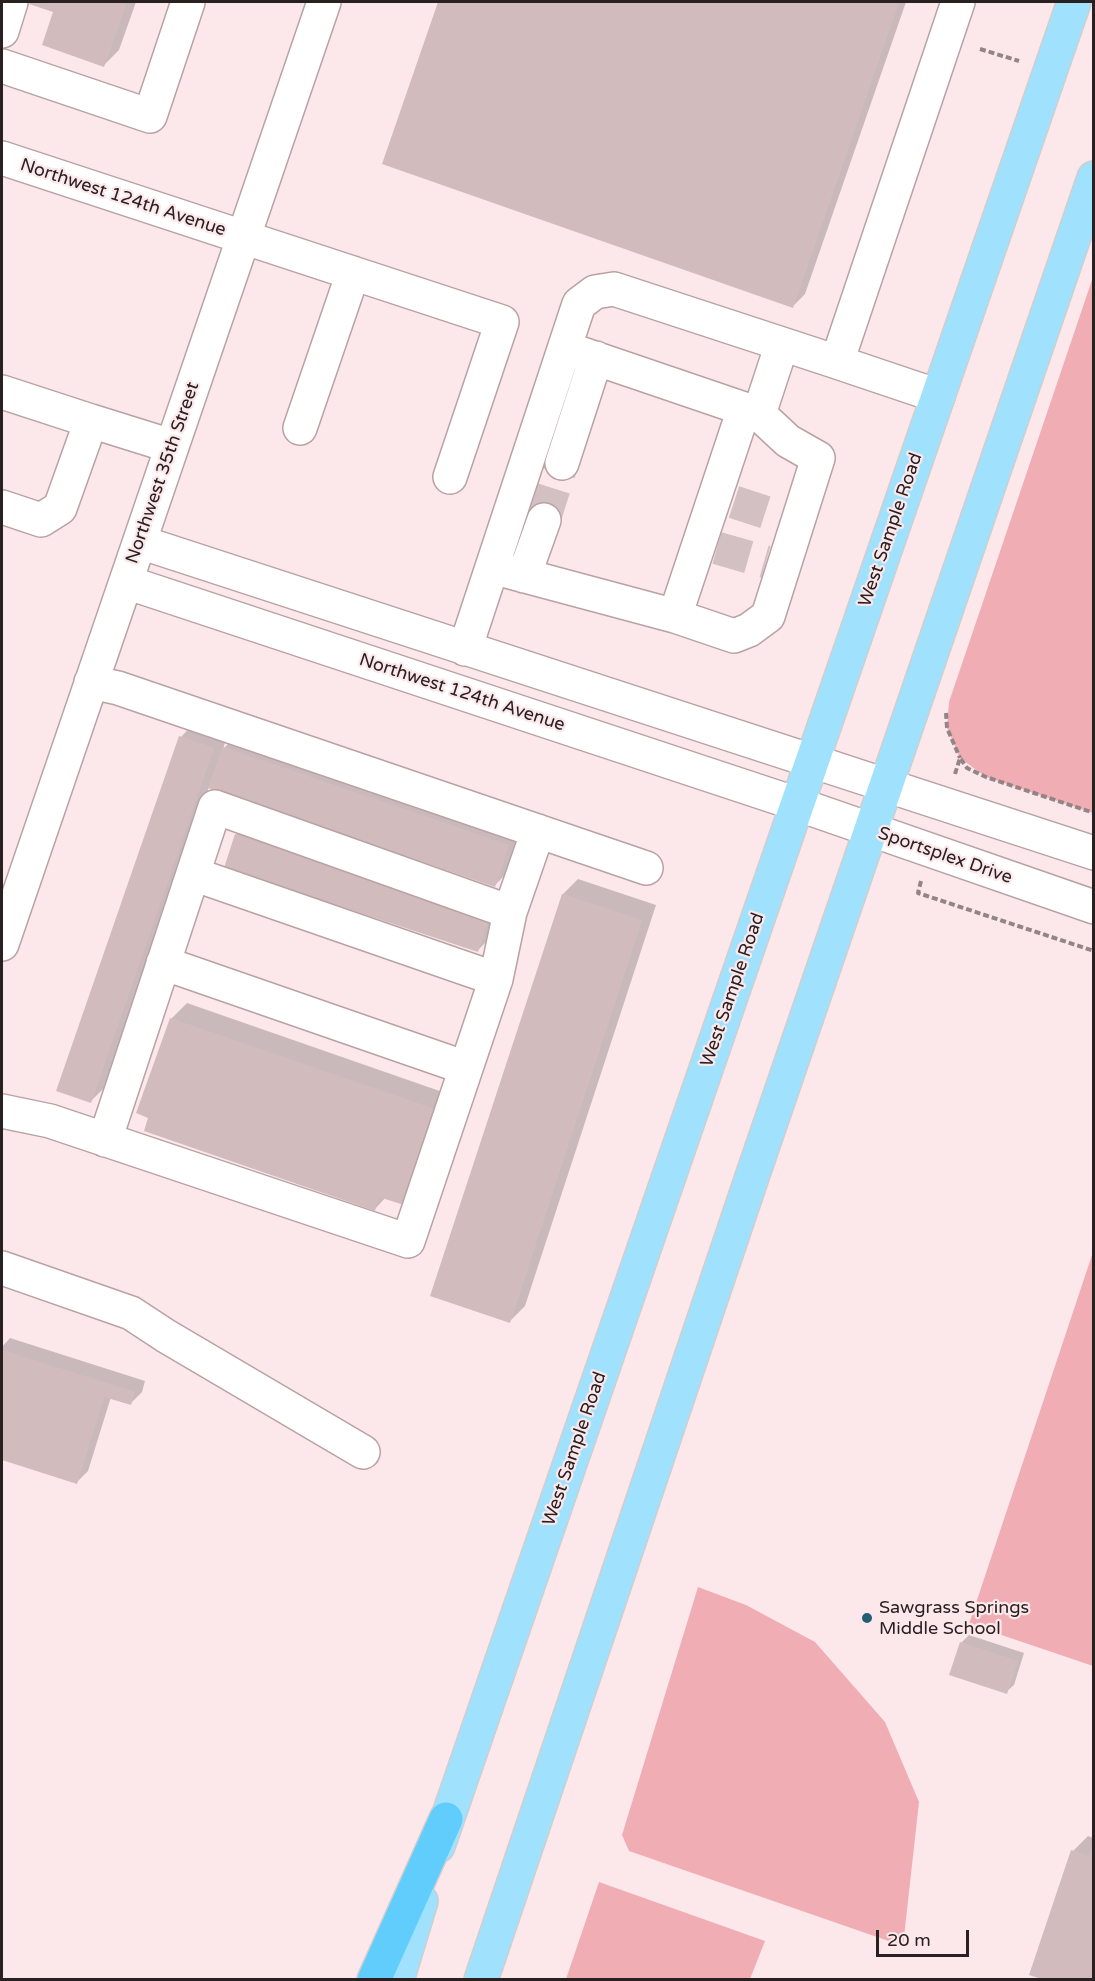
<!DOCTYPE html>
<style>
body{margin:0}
#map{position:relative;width:1095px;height:1981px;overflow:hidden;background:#fce8ea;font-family:"Varela Round",sans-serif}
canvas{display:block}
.frame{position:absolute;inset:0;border:3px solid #292021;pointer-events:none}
.scale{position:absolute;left:876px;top:1930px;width:93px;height:27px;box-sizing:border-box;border:3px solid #292021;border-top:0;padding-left:8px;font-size:18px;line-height:21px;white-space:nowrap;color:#292021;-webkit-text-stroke:4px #fce8ea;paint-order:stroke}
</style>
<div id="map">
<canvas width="1095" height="1981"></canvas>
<div class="frame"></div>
<div class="scale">20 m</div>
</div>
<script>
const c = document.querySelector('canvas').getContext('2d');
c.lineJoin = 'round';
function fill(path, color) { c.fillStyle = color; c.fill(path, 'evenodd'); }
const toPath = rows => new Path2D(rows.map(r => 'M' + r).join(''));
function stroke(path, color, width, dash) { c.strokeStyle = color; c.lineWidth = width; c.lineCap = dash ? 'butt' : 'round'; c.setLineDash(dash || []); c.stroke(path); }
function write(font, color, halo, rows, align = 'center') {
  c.font = font + ' "Varela Round",sans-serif'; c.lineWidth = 4.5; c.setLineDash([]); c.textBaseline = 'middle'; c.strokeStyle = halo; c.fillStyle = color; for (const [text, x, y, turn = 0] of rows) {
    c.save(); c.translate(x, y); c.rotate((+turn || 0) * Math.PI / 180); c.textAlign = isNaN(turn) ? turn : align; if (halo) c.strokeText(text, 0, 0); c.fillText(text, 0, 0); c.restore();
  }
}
fill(toPath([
 [1093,277,1094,813,1093,813,986,777,960,758,947,728,949,702],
 [1093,1252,1094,1666,1093,1666,969,1624],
 [698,1587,746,1605,815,1642,885,1722,919,1802,903,1946,629,1851,622,1835],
 [599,1882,765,1941,750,1979,566,1979]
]), '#f0adb4');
fill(toPath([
 [32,2,136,2,119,50,104,65,55,11,31,3],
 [440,2,906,2,805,294,793,306,384,163],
 [196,721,228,733,223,749,239,733,523,830,510,870,495,885,209,787,106,1086,91,1101,181,737],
 [248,823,499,906,489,939,477,951,236,835],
 [578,879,656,905,525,1306,510,1321,563,894],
 [187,1003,454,1096,386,1197,375,1209,150,1117,171,1019],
 [10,1338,145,1381,142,1392,131,1403,111,1397,88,1471,76,1483,2,1459,2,1347],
 [969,1635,1024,1653,1014,1685,1006,1692,951,1674,962,1642],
 [1088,1836,1094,1838,1094,1980,1073,1851]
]), '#0003');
fill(toPath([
 [30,2,127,2,104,67,42,45,53,12,29,4],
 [438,2,899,2,793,308,382,164],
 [179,736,214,748,91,1103,56,1091],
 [223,747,509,845,495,887,208,788],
 [235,834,489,918,478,952,224,868],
 [562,894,642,920,510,1323,430,1296],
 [170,1018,440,1111,407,1206,379,1197,375,1211,144,1131,148,1118,136,1113],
 [2,1350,135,1392,131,1405,104,1397,77,1484,2,1460],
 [960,1642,1018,1661,1007,1694,949,1675],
 [1094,1846,1094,1980,1044,1980,1029,1975,1071,1850,1090,1856]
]), '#d2bbbd');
stroke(toPath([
 [734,502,780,517],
 [544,520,562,463],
 [717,548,766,562]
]), '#d2c0c2', 33, [33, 16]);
const minor = toPath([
 [2,31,11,2],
 [2,66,150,116,188,2],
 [2,158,502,322,450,477],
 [2,392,91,421],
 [938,396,837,362,958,2],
 [759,414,782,344],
 [300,428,353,273],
 [562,463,596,358],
 [2,507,41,520,60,508,91,421,171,446],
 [140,542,1094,853],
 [492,567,675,616,734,636,749,630,768,616,818,458,788,441,759,414,565,348],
 [524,576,544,520],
 [126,582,797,804,1094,907],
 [675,616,744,409],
 [465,649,579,304,595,292,614,289,837,362],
 [91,682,118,688,646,868],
 [193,874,496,979],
 [2,944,324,2],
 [163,963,466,1068],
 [2,1111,50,1121,408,1241,496,979,510,912,538,831],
 [105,1140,215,807,510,912],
 [2,1268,131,1313,166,1336,363,1452]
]);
const major = toPath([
 [438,1846,1074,2],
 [397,1980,421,1901],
 [481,1980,752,1177,1094,178]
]);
const highway = toPath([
 [374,1980,446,1819]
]);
stroke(minor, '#b9a2a4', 36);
stroke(major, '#d0cece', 36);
stroke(highway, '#d0cece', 36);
stroke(toPath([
 [980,49,1019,61],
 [946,713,947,728,960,758],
 [955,774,960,758,967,768,986,777,1094,813],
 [921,881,918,893,1094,951]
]), '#938586', 4, [6, 3]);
stroke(minor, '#fff', 33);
stroke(major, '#a0e1fe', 33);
stroke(highway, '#60cdfd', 33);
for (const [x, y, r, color] of [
 [867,1618,6,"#235d76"]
]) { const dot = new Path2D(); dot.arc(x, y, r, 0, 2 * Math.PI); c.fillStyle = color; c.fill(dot); stroke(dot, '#fce8ea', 2); }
write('18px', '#292021', '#fce8ea', [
 ["Northwest 124th Avenue",123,198,18],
 ["Northwest 35th Street",163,473,-71],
 ["West Sample Road",891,530,-71],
 ["Northwest 124th Avenue",462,693,18],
 ["Sportsplex Drive",945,856,19],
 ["West Sample Road",733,990,-71],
 ["West Sample Road",575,1449,-71]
]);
write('18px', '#292021', '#fce8ea', [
 ["Sawgrass Springs",879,1608],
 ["Middle School",879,1629]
], 'left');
</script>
